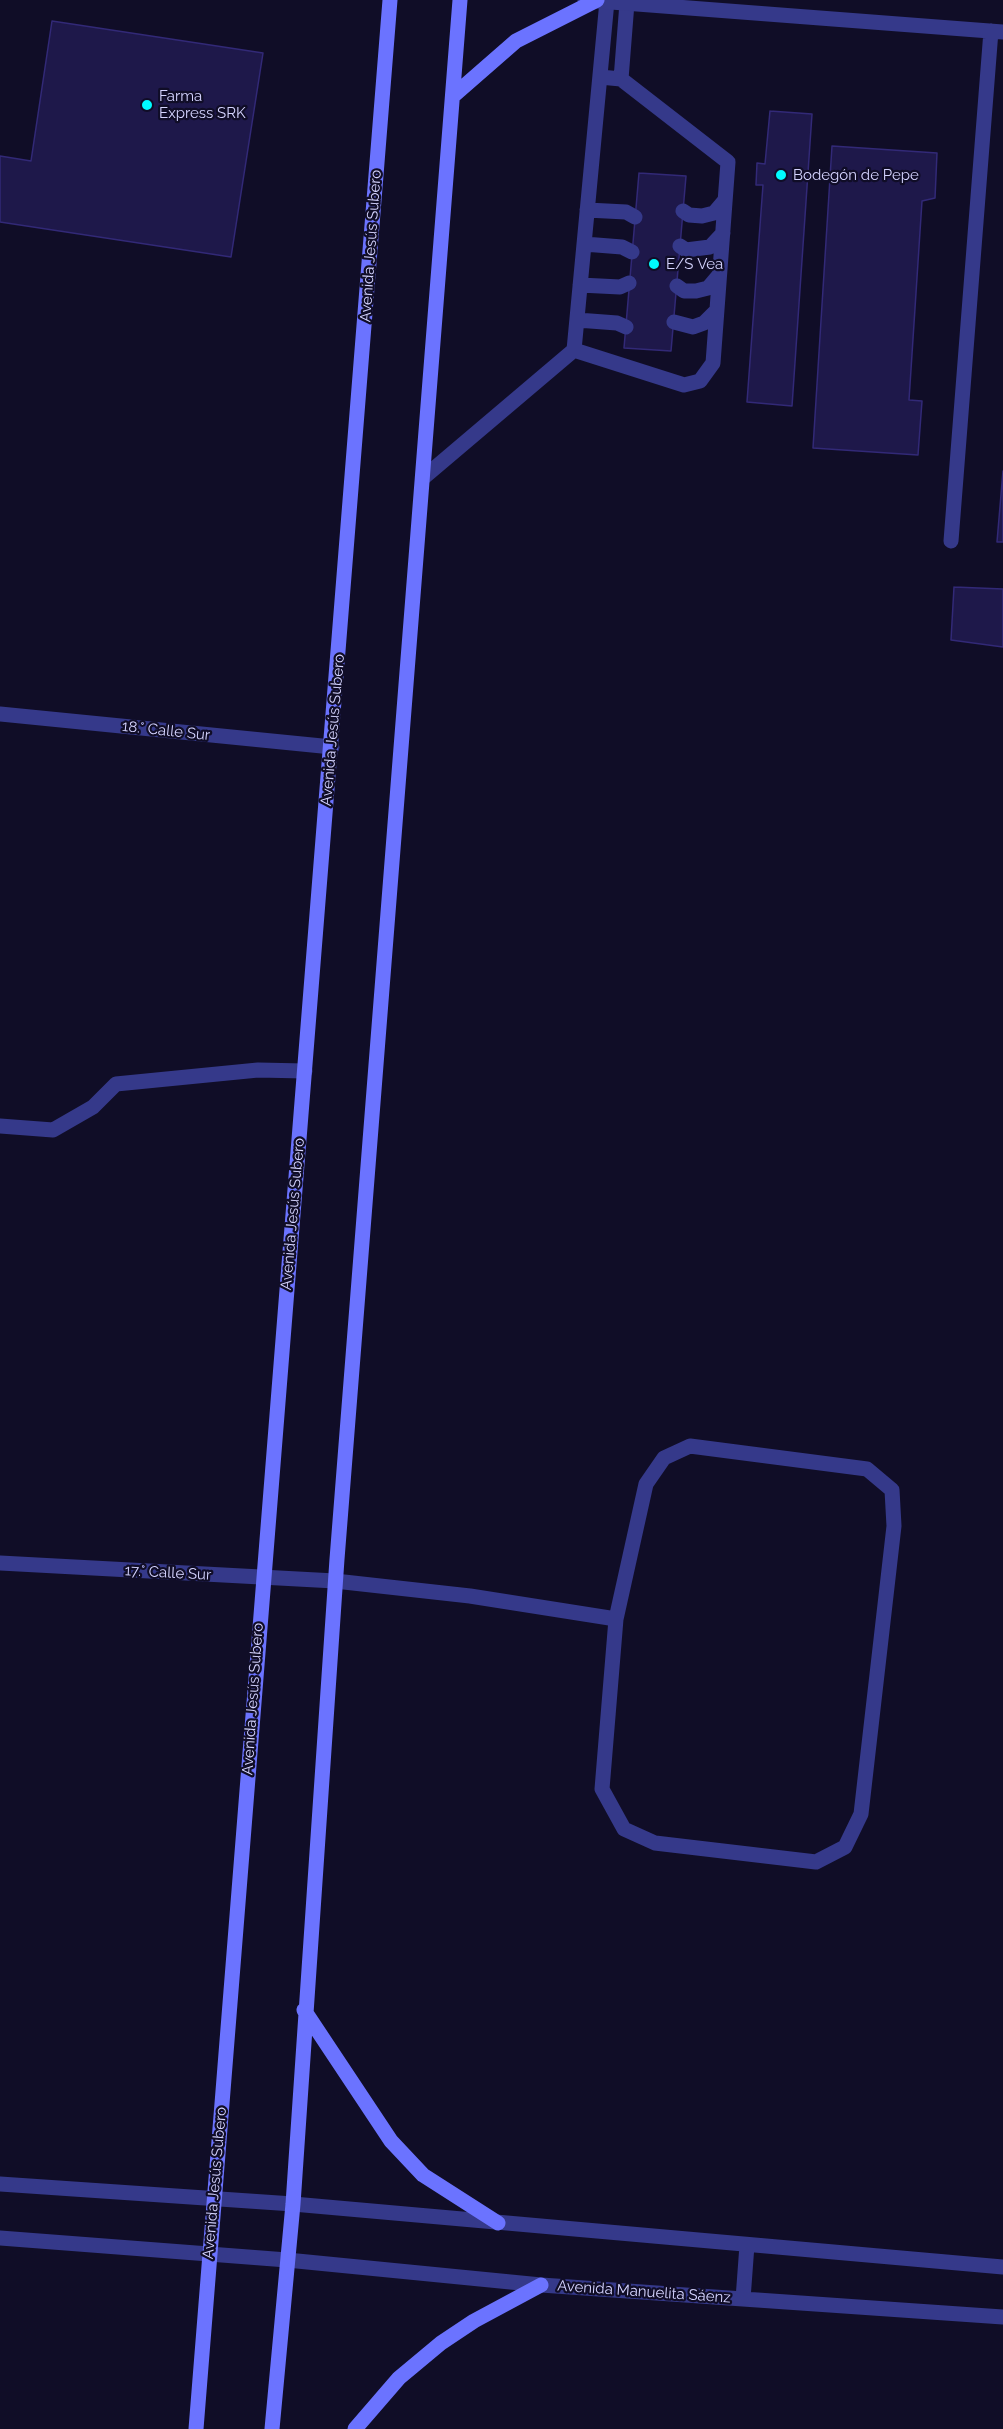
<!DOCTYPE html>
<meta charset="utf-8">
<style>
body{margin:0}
canvas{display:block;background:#100d27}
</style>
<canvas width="1003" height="2429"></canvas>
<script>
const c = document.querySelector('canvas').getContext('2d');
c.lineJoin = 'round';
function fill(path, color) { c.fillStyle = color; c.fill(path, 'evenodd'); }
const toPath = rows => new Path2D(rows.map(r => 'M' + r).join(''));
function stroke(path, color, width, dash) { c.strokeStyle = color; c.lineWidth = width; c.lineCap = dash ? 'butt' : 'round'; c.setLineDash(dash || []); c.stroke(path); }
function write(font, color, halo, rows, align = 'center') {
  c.font = font + ' Raleway,sans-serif'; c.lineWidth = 4.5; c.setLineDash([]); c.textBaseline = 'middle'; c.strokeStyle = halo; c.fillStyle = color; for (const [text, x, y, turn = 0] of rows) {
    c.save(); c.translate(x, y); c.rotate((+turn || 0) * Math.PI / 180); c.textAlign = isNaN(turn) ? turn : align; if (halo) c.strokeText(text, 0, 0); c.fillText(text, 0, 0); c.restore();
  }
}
const building = toPath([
 [52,21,263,53,231,257,0,222,0,156,31,161,52,21],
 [770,111,812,114,792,406,747,402,763,185,756,185,757,163,765,164,770,111],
 [832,146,937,153,935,198,922,201,909,400,922,401,918,455,813,448,832,146],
 [639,173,686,176,671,351,624,348,639,173],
 [1003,471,1003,542,997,542,1003,471],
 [954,587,1003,589,1003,647,951,640,954,587]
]);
fill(building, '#1e184a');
stroke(building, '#322977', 1.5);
stroke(toPath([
 [621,79,627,3],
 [587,210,626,212,635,217],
 [683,211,689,215,702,216,714,213,725,200],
 [584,244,622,247,632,252],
 [680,246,686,250,710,247,723,233],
 [580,285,620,287,629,283],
 [677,286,684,291,696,291,708,288,719,275],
 [577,320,617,323,626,327],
 [674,322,693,327,704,323,717,310],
 [574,350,684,385,700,381,713,363,728,162,621,79,600,77],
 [423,478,574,350,607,1],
 [0,1126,53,1130,93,1107,116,1084,258,1070,305,1071],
 [690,1446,867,1469,892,1490,894,1526,861,1814,845,1847,816,1862,655,1843,624,1829,602,1789,616,1619,646,1484,664,1458,690,1446],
 [335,1581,470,1596,616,1619]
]), '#35398a', 15);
stroke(toPath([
 [585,0,1003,32],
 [951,541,991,31],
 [0,714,332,747],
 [0,1563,335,1581],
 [293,2204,1003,2267],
 [287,2260,541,2285,1003,2317],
 [743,2299,747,2245]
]), '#35398a', 15);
stroke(toPath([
 [0,2184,293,2204],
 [0,2238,287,2260]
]), '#35398a', 15);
stroke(toPath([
 [453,96,516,41,597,0],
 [304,2010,391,2141,423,2175,498,2223],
 [196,2429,390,0],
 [272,2429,293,2204,337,1559,460,0],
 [355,2429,399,2378,441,2343,474,2321,541,2285]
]), '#6b73ff', 15);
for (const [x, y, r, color] of [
 [147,105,6,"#00faff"],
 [781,175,6,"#00faff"],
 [654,264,6,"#00faff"]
]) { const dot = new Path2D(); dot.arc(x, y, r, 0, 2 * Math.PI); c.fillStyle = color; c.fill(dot); stroke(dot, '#100d27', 2); }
write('15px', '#d5d4ff', '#100d27', [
 ["Farma",159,96],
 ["Express SRK",159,113],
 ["Bodegón de Pepe",793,175],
 ["E/S Vea",666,264]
], 'left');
write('15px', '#d5d4ff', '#100d27', [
 ["Avenida Jesús Subero",371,246,-86],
 ["Avenida Jesús Subero",333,730,-85],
 ["18.° Calle Sur",166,731,6],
 ["Avenida Jesús Subero",293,1214,-85],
 ["17.° Calle Sur",168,1573,3],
 ["Avenida Jesús Subero",253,1699,-86],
 ["Avenida Jesús Subero",215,2183,-85],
 ["Avenida Manuelita Sáenz",644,2292,4]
]);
</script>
